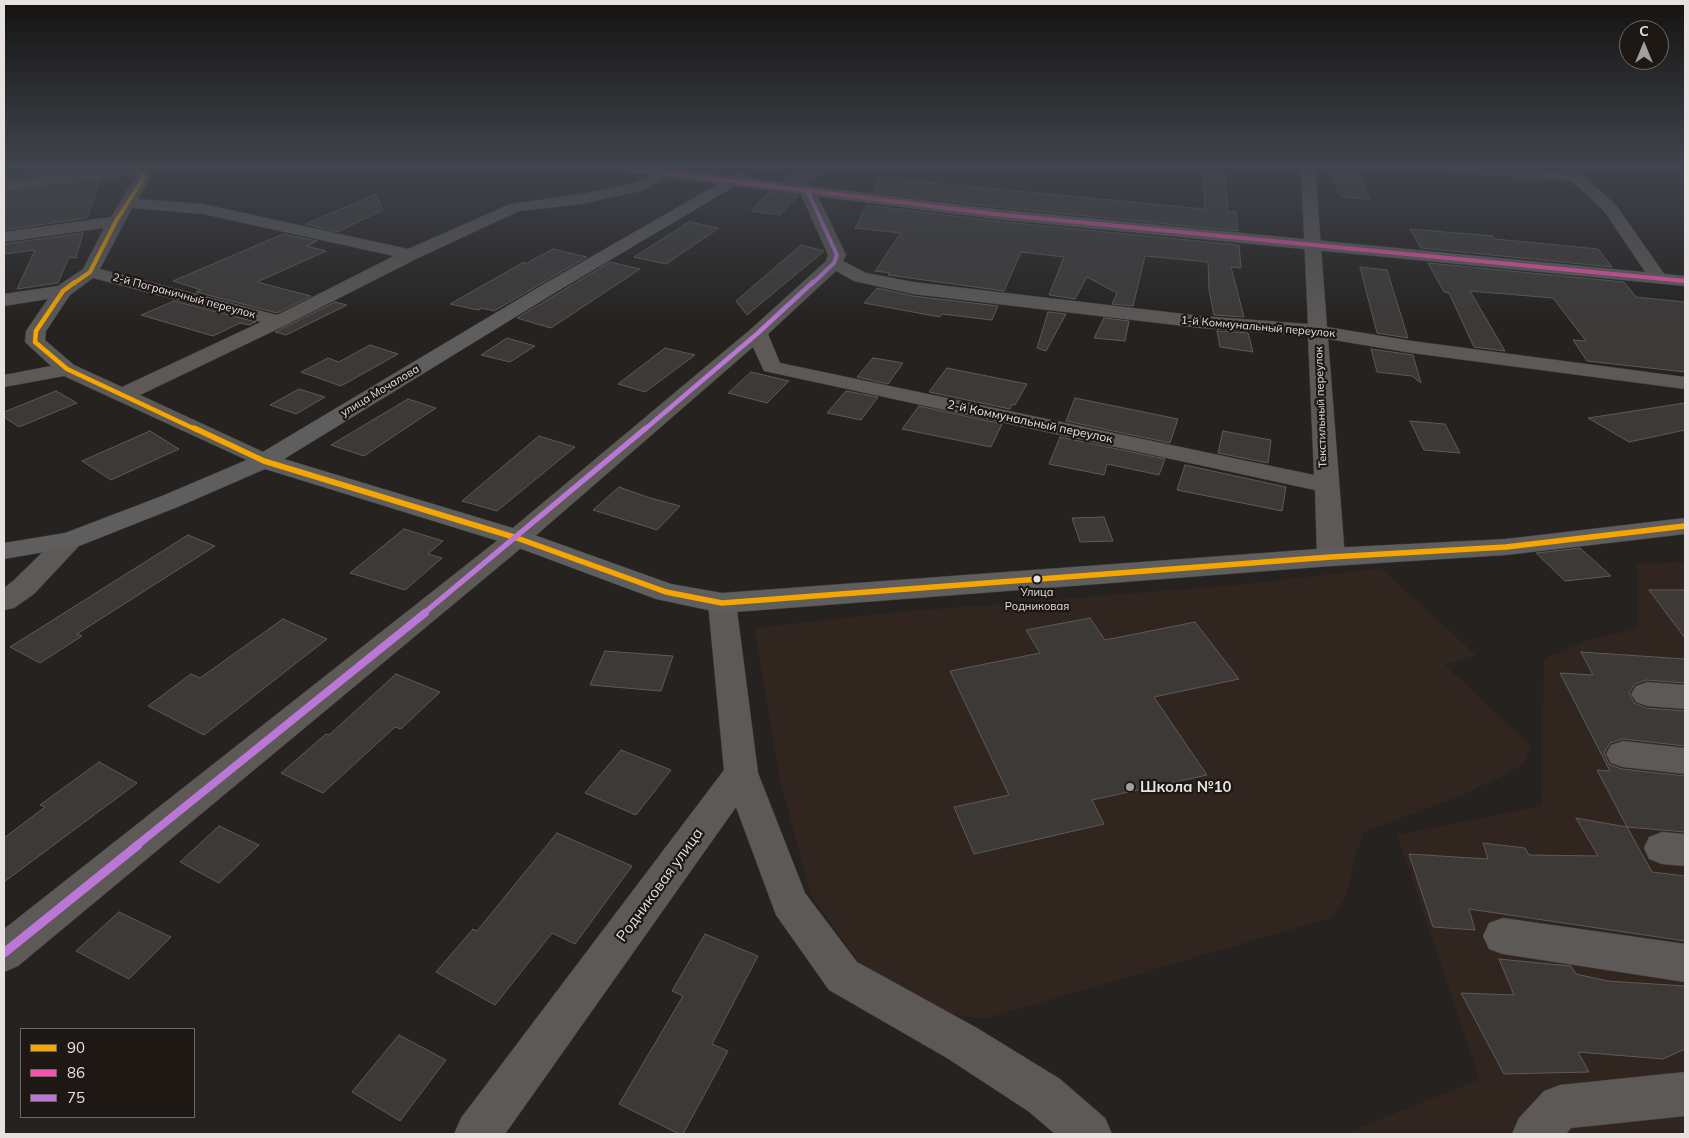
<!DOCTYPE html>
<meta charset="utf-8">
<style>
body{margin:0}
#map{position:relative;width:1689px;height:1138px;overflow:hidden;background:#25221f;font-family:Mulish,sans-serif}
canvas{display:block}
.frame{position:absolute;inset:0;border:5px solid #e7e2e0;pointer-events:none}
.legend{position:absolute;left:20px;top:1028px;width:175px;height:90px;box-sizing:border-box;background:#1e1814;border:1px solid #6e6966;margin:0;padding:6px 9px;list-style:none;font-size:15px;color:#e7e2e0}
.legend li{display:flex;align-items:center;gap:10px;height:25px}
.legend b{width:25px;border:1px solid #6e6966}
.north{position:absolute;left:1619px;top:20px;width:50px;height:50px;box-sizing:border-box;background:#1e1814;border:1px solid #6e6966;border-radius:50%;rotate:0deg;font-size:14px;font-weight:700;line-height:20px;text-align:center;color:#e7e2e0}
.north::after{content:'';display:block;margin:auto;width:18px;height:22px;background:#a39f9c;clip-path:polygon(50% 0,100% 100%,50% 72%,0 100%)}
</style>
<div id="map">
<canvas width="1689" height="1138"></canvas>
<div class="frame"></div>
<ul class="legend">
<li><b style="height:6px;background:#f7a600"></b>90</li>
<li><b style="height:6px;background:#f653ac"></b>86</li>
<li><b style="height:6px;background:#ba77d6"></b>75</li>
</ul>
<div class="north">С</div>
</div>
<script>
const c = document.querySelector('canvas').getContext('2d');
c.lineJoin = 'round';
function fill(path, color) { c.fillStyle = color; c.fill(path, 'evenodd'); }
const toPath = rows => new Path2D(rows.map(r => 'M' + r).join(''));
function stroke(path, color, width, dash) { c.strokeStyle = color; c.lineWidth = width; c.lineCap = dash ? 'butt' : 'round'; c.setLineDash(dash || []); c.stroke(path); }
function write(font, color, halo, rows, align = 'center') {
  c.font = font + ' Mulish,sans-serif'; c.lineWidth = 4.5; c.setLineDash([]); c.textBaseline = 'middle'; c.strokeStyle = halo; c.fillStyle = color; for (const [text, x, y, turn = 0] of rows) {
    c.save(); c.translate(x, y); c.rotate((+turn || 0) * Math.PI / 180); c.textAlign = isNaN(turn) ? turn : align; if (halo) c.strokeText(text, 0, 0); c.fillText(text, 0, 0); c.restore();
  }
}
fill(toPath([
 [1685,562,1685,1134,1344,1134,1480,1079,1397,835,1541,806,1544,659,1585,641,1639,628,1637,564],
 [1381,568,1476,655,1445,665,1530,745,1526,762,1509,773,1460,796,1364,832,1354,861,1347,894,1334,917,984,1019,953,1015,867,974,810,894,780,779,754,628,899,612,1247,584]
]), '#30251f');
const building = toPath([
 [80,167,99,167,4,180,4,177,80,167],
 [1203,167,1224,167,1228,212,1236,212,1238,231,995,207,873,192,880,178,1205,209,1203,167],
 [1328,167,1356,167,1369,199,1342,197,1328,167],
 [794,168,822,171,809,184,782,181,794,168],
 [100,180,87,218,4,230,4,193,100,180],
 [770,192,798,196,780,215,751,211,770,192],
 [376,194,383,210,337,232,305,224,376,194],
 [867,205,995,221,1239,245,1241,268,1231,267,1244,317,1214,315,1209,290,1208,262,1145,256,1133,306,1112,304,1117,293,1087,277,1075,299,1049,295,1064,257,1021,252,1004,291,888,275,890,273,875,271,901,233,855,228,867,205],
 [689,222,719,228,666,264,634,257,689,222],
 [1410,229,1493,236,1495,239,1598,249,1612,267,1421,248,1410,229],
 [83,233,76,258,69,257,58,283,17,289,35,250,4,254,4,244,83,233],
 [283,234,317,241,307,246,326,251,257,282,311,296,277,313,196,292,201,290,173,281,283,234],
 [801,245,824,251,747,315,736,301,801,245],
 [553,249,587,257,494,311,482,308,478,310,450,304,524,262,525,264,553,249],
 [610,262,640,269,551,328,517,318,610,262],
 [1428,263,1624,282,1636,297,1685,302,1685,372,1587,361,1573,340,1586,341,1553,298,1470,291,1505,351,1474,347,1449,293,1444,292,1428,263],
 [1360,267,1387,270,1408,338,1377,333,1360,267],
 [877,288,913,296,998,306,992,320,942,314,940,317,864,303,877,288],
 [174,301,256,322,249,325,240,323,213,336,141,315,174,301],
 [335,302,347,305,286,335,275,332,335,302],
 [1048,312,1066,314,1046,351,1037,348,1048,312],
 [1104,318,1129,321,1125,341,1094,338,1104,318],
 [1217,331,1248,333,1253,352,1220,347,1217,331],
 [507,338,535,346,510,362,481,355,507,338],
 [370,345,398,354,341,386,301,372,328,358,339,362,370,345],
 [665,348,695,355,645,392,618,384,665,348],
 [1371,349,1413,355,1421,383,1412,376,1377,372,1371,349],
 [873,358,880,359,903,363,888,384,857,377,873,358],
 [947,368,1027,384,1015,405,1012,404,1010,409,929,392,947,368],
 [751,372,789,381,767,403,728,393,751,372],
 [299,389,325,397,296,414,270,405,299,389],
 [56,391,77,403,19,427,4,417,4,412,56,391],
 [846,391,878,397,861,420,827,413,846,391],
 [1075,398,1178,419,1170,443,1066,421,1075,398],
 [408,399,436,408,364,456,331,445,408,399],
 [1685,403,1685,430,1629,442,1588,418,1685,403],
 [919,406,1002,424,991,447,902,429,919,406],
 [1410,421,1445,424,1460,453,1424,450,1410,421],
 [150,431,179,449,111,480,82,461,150,431],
 [1223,431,1271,440,1268,463,1218,453,1223,431],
 [539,436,575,447,497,511,462,501,539,436],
 [1060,437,1165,459,1159,475,1107,464,1104,475,1049,464,1060,437],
 [1185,465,1286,487,1282,511,1177,490,1185,465],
 [619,487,647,497,680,506,657,530,593,510,619,487],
 [1104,517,1113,541,1080,542,1072,518,1104,517],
 [404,529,443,541,428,554,442,558,405,590,350,573,404,529],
 [188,535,215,546,77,634,82,636,40,663,10,647,188,535],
 [1580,548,1611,576,1565,581,1536,553,1580,548],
 [1649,590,1685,590,1685,638,1649,590],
 [1090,618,1105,640,1195,622,1239,679,1154,697,1207,775,1092,800,1104,824,974,854,954,807,1009,795,950,671,1040,653,1026,630,1090,618],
 [283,619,327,639,204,735,148,706,191,674,200,678,283,619],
 [605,651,673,656,661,691,590,685,605,651],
 [1581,652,1685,659,1685,683,1646,680,1635,684,1629,693,1634,703,1646,708,1685,711,1685,746,1623,739,1610,743,1604,753,1609,764,1622,769,1685,776,1685,832,1627,827,1597,770,1610,771,1560,673,1593,675,1581,652],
 [396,674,440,692,401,729,395,727,323,793,281,773,326,734,329,735,396,674],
 [621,750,671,770,636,815,585,793,621,750],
 [99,762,137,783,4,882,4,838,45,807,40,805,99,762],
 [1576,818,1627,827,1652,872,1685,876,1685,941,1469,909,1475,930,1433,927,1409,854,1488,859,1483,843,1525,848,1529,855,1598,856,1576,818],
 [219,826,259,845,219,883,180,862,219,826],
 [557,833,632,866,575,944,552,933,495,1005,436,972,473,929,477,931,557,833],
 [119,912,171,937,129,979,76,951,119,912],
 [705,934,758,956,712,1044,728,1051,683,1134,679,1134,619,1104,683,996,672,991,705,934],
 [1499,959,1571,966,1576,974,1608,981,1685,986,1685,1049,1663,1059,1578,1052,1589,1072,1504,1074,1461,993,1514,995,1499,959],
 [399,1035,446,1060,400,1121,352,1092,399,1035]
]);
fill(building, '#3c3937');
stroke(building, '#5d5a57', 1);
const street = toPath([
 [115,167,144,167,150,176,148,182,138,199,203,204,408,249,510,204,582,194,634,183,665,169,672,173,644,190,582,204,519,211,416,259,286,325,140,395,272,456,276,461,272,466,264,468,64,376,4,387,4,375,51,366,25,342,26,331,48,299,4,306,4,294,58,286,83,269,104,228,4,242,4,232,111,217,136,176,134,174,4,191,4,182,115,167],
 [132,208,203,214,394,256,277,315,100,269,132,208],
 [93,278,261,322,122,387,74,365,45,340,46,331,70,295,93,278],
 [1301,167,1315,167,1327,327,1412,341,1685,377,1685,389,1412,353,1328,339,1345,557,1341,563,1331,566,1321,563,1317,557,1315,490,764,371,753,347,526,544,18,966,4,972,4,929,508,532,751,329,826,261,828,255,799,190,802,187,807,185,815,190,846,255,843,261,866,273,913,282,1201,316,1308,324,1301,167],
 [836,271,854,281,913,294,1201,328,1308,336,1314,475,780,363,768,334,836,271],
 [1431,167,1501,167,1562,172,1558,167,1574,167,1616,205,1667,278,1664,282,1652,282,1604,211,1572,181,1438,171,1431,167],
 [70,532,79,534,83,540,79,546,34,594,14,608,4,610,4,588,14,580,61,534,70,532],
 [722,593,732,596,736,603,758,773,805,893,857,962,977,1028,1060,1079,1105,1118,1112,1134,1055,1134,1028,1111,947,1058,829,990,776,915,736,807,505,1134,454,1134,461,1118,724,770,708,603,712,596,722,593],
 [1647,682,1685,685,1685,709,1647,706,1636,702,1631,694,1636,686,1647,682],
 [1623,741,1685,748,1685,774,1623,767,1611,763,1606,754,1611,745,1623,741],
 [1662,832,1685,834,1685,866,1662,864,1649,859,1644,848,1649,837,1662,832],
 [1503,918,1685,944,1685,982,1503,954,1489,949,1483,936,1489,923,1503,918],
 [1685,1072,1685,1116,1571,1128,1566,1134,1512,1134,1519,1118,1544,1091,1560,1085,1685,1072]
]);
const secondary = toPath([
 [612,167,656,167,730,176,740,173,745,174,746,178,995,209,1685,276,1685,286,995,219,735,186,556,292,284,459,526,532,671,584,722,593,1331,548,1506,539,1685,518,1685,534,1506,555,1331,566,722,613,656,599,508,544,265,469,180,506,79,546,4,559,4,543,65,533,162,496,256,456,544,284,718,184,619,171,612,167]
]);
stroke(street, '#413e3c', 1);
stroke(secondary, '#413e3c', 1);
fill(street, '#5c5957');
fill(secondary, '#5f5e5e');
stroke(toPath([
 [73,284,90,272,116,221,141,182,143,176,136,167]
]), '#f7a600', 4);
stroke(toPath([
 [75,282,63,291,36,331,35,342,67,369,197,430]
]), '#f7a600', 4.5);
stroke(toPath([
 [194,428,264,461,517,538,666,592,722,603,1331,557,1506,547,1685,526]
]), '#f7a600', 5.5);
stroke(toPath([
 [619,167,995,214,1685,281]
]), '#f653ac', 4);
stroke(toPath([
 [807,190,837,255,834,263,812,284]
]), '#ba77d6', 4);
stroke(toPath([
 [644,430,758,333,813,282]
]), '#ba77d6', 4.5);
stroke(toPath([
 [423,614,646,428]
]), '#ba77d6', 5.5);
stroke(toPath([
 [136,846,425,613]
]), '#ba77d6', 8);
stroke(toPath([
 [4,953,138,845]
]), '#ba77d6', 9);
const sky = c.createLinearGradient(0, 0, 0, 327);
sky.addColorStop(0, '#141311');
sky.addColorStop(0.51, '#40444d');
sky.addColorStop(1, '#40444d00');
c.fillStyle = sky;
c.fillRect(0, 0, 1689, 327);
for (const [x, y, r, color] of [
 [1037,579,4.5,"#e7e2e0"],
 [1130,787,5,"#a39f9c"]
]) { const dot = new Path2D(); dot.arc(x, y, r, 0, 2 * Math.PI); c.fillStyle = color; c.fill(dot); stroke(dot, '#1e1814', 2); }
write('11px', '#e7e2e0', '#1e1814', [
 ["2-й Пограничный переулок",184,296,15],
 ["1-й Коммунальный переулок",1258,327,5],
 ["улица Мочалова",380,391,-31],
 ["Текстильный переулок",1321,407,-92]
]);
write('11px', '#e7e2e0', '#1e1814', [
 ["Улица",1037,593],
 ["Родниковая",1037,607]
]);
write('12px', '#e7e2e0', '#1e1814', [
 ["2-й Коммунальный переулок",1030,422,12]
]);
write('bold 15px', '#e7e2e0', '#1e1814', [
 ["Школа №10",1140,787]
], 'left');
write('15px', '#e7e2e0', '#1e1814', [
 ["Родниковая улица",660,885,-54]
]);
</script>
